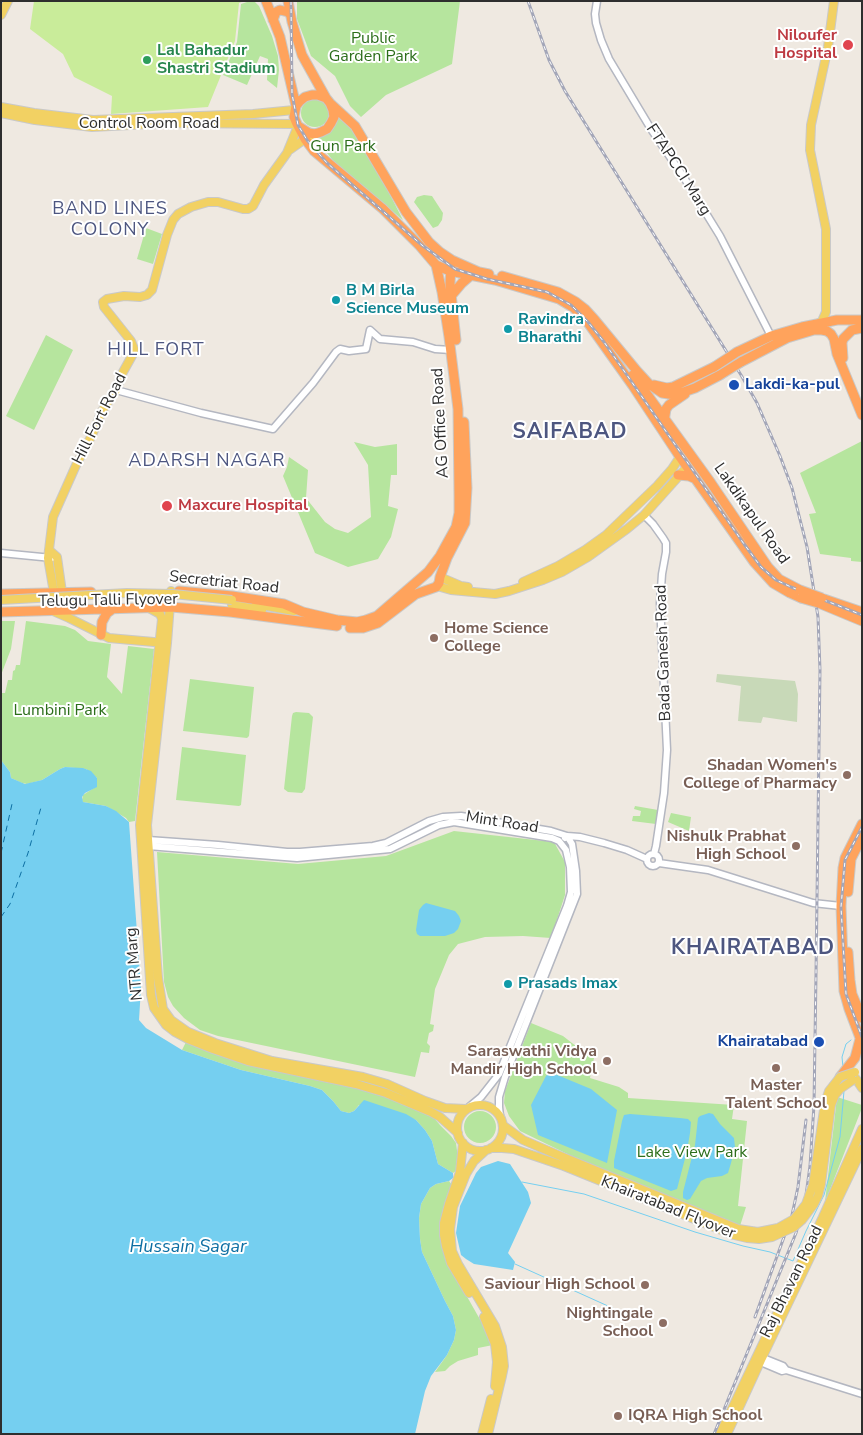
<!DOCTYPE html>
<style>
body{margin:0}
#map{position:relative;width:863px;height:1435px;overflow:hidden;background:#efe9e1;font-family:"Nunito Sans",sans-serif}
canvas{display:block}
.frame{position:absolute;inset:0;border:2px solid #2e2e2e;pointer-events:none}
</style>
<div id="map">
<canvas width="863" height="1435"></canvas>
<div class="frame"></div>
</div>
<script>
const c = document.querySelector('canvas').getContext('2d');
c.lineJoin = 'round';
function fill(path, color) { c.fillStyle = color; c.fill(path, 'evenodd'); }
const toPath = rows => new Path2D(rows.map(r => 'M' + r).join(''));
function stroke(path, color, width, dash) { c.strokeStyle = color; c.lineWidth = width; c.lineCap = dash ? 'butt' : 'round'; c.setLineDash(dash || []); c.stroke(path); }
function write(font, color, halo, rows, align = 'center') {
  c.font = font + ' "Nunito Sans",sans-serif'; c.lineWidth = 4; c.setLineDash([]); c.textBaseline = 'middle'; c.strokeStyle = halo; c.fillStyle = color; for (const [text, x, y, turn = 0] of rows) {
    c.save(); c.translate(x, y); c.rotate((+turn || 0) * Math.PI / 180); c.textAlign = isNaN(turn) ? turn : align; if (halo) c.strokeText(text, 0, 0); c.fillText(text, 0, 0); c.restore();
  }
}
fill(toPath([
 [250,1,254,1,259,6,272,36,278,56,279,70,277,88,267,80,268,59,260,56,247,85,223,75,237,42,241,4],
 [297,1,460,1,452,64,386,95,361,117,350,106,335,76,311,56,297,19],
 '301 113a14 14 0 1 1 28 0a14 14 0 1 1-28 0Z',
 [338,115,346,122,369,154,403,220,335,163,315,138,331,130,336,124],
 [424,195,432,196,443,213,442,220,438,226,433,228,414,202,417,197],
 [146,228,162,234,153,264,137,259],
 [46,335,73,350,34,430,6,416],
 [862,441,862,562,851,561,851,558,820,554,809,514,816,513,800,473],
 [354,442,375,447,397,444,397,475,391,475,388,506,398,509,391,537,378,559,348,567,315,553,283,476,287,467,289,457,308,470,306,498,325,522,335,529,348,533,371,517,368,465],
 [1,621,15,621,11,649,1,675],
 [26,621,65,626,75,630,88,641,111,644,107,677,122,694,128,646,154,649,135,821,129,822,126,818,106,806,83,802,82,800,83,795,97,786,97,778,86,769,65,767,60,769,42,780,27,784,22,783,11,778,10,772,1,760,1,693,5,693,8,680,12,680,13,671,15,670,16,665,20,665],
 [190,679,254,687,249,736,247,738,183,731],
 [296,712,309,713,313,717,305,789,302,793,288,792,284,789,292,716,293,713],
 [182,747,246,755,241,805,239,806,176,800],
 [635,806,658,810,656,824,632,821,633,816,640,816,641,811,634,809],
 [671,813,691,817,689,831,668,822],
 [454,831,554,842,565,862,565,895,551,938,523,936,485,937,458,944,449,955,435,989,430,1024,434,1025,433,1031,429,1033,427,1043,430,1046,429,1053,421,1052,415,1077,218,1036,200,1030,184,1018,173,1006,168,997,164,982,157,852,298,864,386,856],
 [531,1023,563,1036,581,1050,595,1053,590,1078,619,1087,628,1093,628,1098,734,1105,732,1119,747,1121,738,1206,746,1207,740,1226,596,1168,520,1131,509,1116,504,1103,505,1091],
 [186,1042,249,1065,357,1087,381,1095,423,1113,434,1118,440,1125,451,1136,456,1143,458,1158,456,1171,453,1173,438,1164,432,1141,425,1130,416,1120,359,1105,354,1111,349,1113,341,1111,333,1101,322,1090,310,1086,241,1070,182,1050],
 [837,1097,862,1105,862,1108,825,1202],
 '464 1127a16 16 0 1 1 32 0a16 16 0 1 1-32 0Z',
 [449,1181,452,1185,442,1214,441,1245,448,1263,482,1323,493,1345,478,1348,478,1355,458,1361,450,1366,445,1371,435,1372,447,1355,454,1340,456,1330,453,1316,445,1301,422,1252,420,1239,419,1218,421,1204,430,1188,436,1184]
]), '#b6e59e');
fill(toPath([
 [717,674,795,681,798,694,797,722,763,717,761,723,738,721,741,686,716,682]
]), '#c8d9b8');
fill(toPath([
 [34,1,244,1,239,3,235,41,208,107,111,114,112,96,74,77,63,54,30,29]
]), '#c9ec9a');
fill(toPath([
 [1,760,10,772,11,778,25,784,42,780,60,769,65,767,83,768,91,771,97,778,97,787,85,793,82,797,83,802,106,806,116,811,129,822,141,988,139,1020,146,1028,182,1050,241,1070,310,1086,322,1090,333,1101,341,1111,349,1113,354,1111,364,1100,406,1114,416,1120,425,1130,432,1141,438,1164,453,1173,453,1178,449,1181,436,1184,430,1188,421,1204,419,1218,420,1239,422,1252,445,1301,453,1316,456,1330,454,1340,447,1355,431,1376,425,1391,415,1434,1,1434],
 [426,903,455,911,459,916,461,921,458,929,454,933,445,936,420,936,417,934,416,930,419,910,423,905],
 [550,1072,591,1089,617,1110,607,1163,538,1135,531,1105,546,1076],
 [709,1113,713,1114,720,1124,734,1138,735,1147,731,1163,728,1173,722,1176,707,1178,701,1181,690,1199,687,1200,683,1198,683,1192,695,1145,698,1118,700,1116],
 [630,1114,680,1118,688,1119,691,1122,690,1133,687,1151,677,1189,671,1191,614,1168,614,1161,622,1121,624,1115],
 [498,1161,510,1164,528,1192,531,1203,508,1253,515,1262,513,1270,474,1264,466,1259,461,1255,456,1233,460,1206,476,1173,481,1167]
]), '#75cff0');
stroke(toPath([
 [843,1067,842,1057,846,1044,851,1040],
 [522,1182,584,1194,695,1232,743,1246,770,1252,793,1261,806,1231,824,1195,840,1137,844,1091],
 [515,1264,619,1311]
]), '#75cff0', 1);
stroke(toPath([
 [1,853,12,804],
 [1,917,10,904,28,853,42,804]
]), '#0d6fa3', 1, [6, 5]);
const minor = toPath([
 [597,1,595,14,596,23,601,40,609,59,651,129,683,176,720,236,771,336],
 [116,390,201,413,273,429,313,383,336,352,340,349,349,351,366,349,370,330,380,339,413,342,435,349,451,350],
 [644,515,653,524,663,538,666,543,666,552,662,574,660,603,667,750,664,793,656,846,654,854],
 [1,553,52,558],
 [565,838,567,836,580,837,604,843,627,850,647,859],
 [148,840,218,845,287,852,300,852,373,846,386,843,429,821,443,817,461,816,551,831,567,836,572,844,576,871,577,894,505,1077,499,1097,499,1107,500,1116],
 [148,846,297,858,390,849,439,825,454,822,552,838,559,841,566,850,570,867,571,892,567,906,499,1074,481,1097,469,1107],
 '647 860a6 6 0 1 1 12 0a6 6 0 1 1-12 0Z',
 [659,863,708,870,813,903,841,906],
 [758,1356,783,1366,786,1370],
 [756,1360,782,1371,786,1370,862,1394]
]);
const major = toPath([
 [1,15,8,1],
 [1,107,34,113,93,120,253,114,294,110],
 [1,113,35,120,92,127,169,123,297,124],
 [288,151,305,139,310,137],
 [818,324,822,321,826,312,826,229,810,150,811,125,828,47,834,1],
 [49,550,57,557,62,592,85,609],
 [440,577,461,586,468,587],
 [523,582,558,566,585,550,606,535,657,486,672,469,680,457],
 [437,586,451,590,495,594,509,591,543,580,562,572,588,557,627,529,644,515,687,467],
 [171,591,167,643,147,825,158,978,163,1009,171,1020,188,1032,215,1043,272,1061,363,1077,387,1084,425,1101,445,1108,466,1109],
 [256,604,294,611],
 [232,605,262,610],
 [149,608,160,614,162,619,140,825,151,995,154,1008,166,1025,175,1032,188,1039,213,1049,248,1061,356,1084,386,1093,431,1112,440,1117,458,1133],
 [74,610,54,593,48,558,53,517,77,463,92,435,102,411,116,390,123,372,133,354,134,349,131,341,104,307,103,302,107,299,124,296,140,297,147,295,152,290,167,235,173,220,178,214,191,207,208,202,218,202,243,209,248,209,253,206,264,185,287,153,298,126],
 [53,611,69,618,109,638,165,643],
 [856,1079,862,1088],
 '457 1128a23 23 0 1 1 46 0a23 23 0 1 1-46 0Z',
 [504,1126,523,1140,565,1158],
 [463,1143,460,1172,449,1204,444,1223,444,1235,446,1246,451,1263,469,1293],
 [491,1148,502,1148,514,1149,564,1166],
 [486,1150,474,1161,466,1174,453,1207,450,1229,452,1251,458,1264,495,1326,502,1347,504,1366,502,1376,488,1434],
 [484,1317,495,1344,497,1362,495,1386],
 [482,1434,491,1399],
 [720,1434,822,1219,862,1129],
 [727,1434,761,1360,862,1149]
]);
const highway = toPath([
 [266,1,280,37,296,106],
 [288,1,292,22,302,55,326,98],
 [273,20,276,12,280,10,288,12,290,14],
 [331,104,355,126,406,212,429,242,440,252,452,260,479,272,489,274],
 [298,126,309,133,315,134,321,132,327,129,331,123,334,117,333,110,330,103,326,98,318,95,312,95,305,97,300,101,296,106,294,117,297,124,305,139,314,151,383,209,419,245,436,265,450,271,495,280,549,296,559,299,574,308,586,320,633,386,680,457,754,562,773,583,790,593,801,598],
 [451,266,450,284,456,340],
 [502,276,558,292,576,302,585,309,595,320,637,371,649,384,662,393,675,395,695,388,720,375],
 [451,296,462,283,470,276],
 [737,352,771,336,802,327,837,320,862,320],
 [843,358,842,343,843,339,852,330,862,328],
 [741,362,787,338,814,330,822,330,827,331,831,334,834,339,837,354,862,415],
 [633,375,711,483,768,567,779,579,800,590],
 [654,385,667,388,673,387,714,367],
 [664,422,666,409,669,405,685,394],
 [678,475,689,476,696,479],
 [436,587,439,583,440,577,447,558,465,523,467,488,464,422],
 [179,591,232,596,284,604,303,612,337,620,357,622,366,620,377,616,428,572,440,556,456,527,459,513,459,496,458,409,449,337,442,292,436,265],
 [1,594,91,592],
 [824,599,862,612],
 [821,604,862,621],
 [1,612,171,607,230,612,337,626],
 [350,628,363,628,378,623,416,594,436,587],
 [101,635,102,622,107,613,114,608],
 [862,824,845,858,843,868,841,906,844,991,849,1009,862,1043],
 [848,892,851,859,862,837],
 [848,952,850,980,852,994,862,1018],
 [840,1077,855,1058,860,1039]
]);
stroke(minor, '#b4b7c1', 9);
stroke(major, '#c9c9c9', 10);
stroke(highway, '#c9c9c9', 11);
stroke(minor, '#fff', 6);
stroke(major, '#f2d163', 8);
stroke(highway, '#ffa35c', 9);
const rail = toPath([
 [291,1,292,94,298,125,307,140,327,163,423,246,455,269,487,279,547,292,571,305,588,322,604,342,744,544,761,567,776,580,791,587,862,615],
 [528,1,549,60,565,91,741,375,757,403,780,456,792,488,807,547,818,617,820,670,816,974,814,1105,810,1166,806,1195,796,1233,714,1434],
 [862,827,845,860,841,907,846,994,862,1037],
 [755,1317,792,1215,798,1187,806,1120]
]);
stroke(rail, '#a3a6b8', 3);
stroke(rail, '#fff', 1, [4]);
const majorBridge = toPath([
 [1,600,127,593,173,594,232,600],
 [565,1158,738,1229,758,1232,778,1228,794,1219,806,1204,813,1185,825,1103,829,1091,840,1077,855,1072],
 [564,1166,734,1235,747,1238,759,1239,772,1237,794,1227,802,1220,814,1204,818,1196,821,1184,831,1105,835,1095,840,1089,853,1080]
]);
const highwayBridge = toPath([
 [714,367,737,352],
 [720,375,741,362],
 [800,590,822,598],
 [801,598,818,603]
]);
stroke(majorBridge, '#c9c9c9', 10, []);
stroke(highwayBridge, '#c9c9c9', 11, []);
stroke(majorBridge, '#f2d163', 8);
stroke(highwayBridge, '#ffa35c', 9);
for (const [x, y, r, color] of [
 [848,45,6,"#e0444e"],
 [147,60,5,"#2e9e5b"],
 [336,300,5,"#0f9aa8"],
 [508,329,5,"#0f9aa8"],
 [734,385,6,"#1a4fb4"],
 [167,506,6,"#e0444e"],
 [434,638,5,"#8d6e63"],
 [847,775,5,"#8d6e63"],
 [796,846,5,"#8d6e63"],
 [508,984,5,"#0f9aa8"],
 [819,1042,6,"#1a4fb4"],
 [607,1061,5,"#8d6e63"],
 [776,1068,5,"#8d6e63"],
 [645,1285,5,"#8d6e63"],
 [663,1323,5,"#8d6e63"],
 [618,1416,5,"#8d6e63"]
]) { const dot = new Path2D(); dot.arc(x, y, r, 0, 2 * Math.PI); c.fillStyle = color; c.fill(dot); stroke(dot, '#fff', 2); }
write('bold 16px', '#be3a42', '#fff', [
 ["Niloufer",837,36],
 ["Hospital",837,54],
 ["Maxcure Hospital",178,506,"left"]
], 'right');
write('16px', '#2c6e1b', '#fff', [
 ["Public",373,39],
 ["Garden Park",373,57],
 ["Gun Park",343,147],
 ["Lumbini Park",60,711],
 ["Lake View Park",692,1153]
]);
write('bold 16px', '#27864d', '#fff', [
 ["Lal Bahadur",157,51],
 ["Shastri Stadium",157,69]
], 'left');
write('16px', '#2e2e2e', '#fff', [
 ["Control Room Road",149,124],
 ["FTAPCCI Marg",678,170,57],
 ["Hill Fort Road",100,419,-63],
 ["AG Office Road",441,423,-93],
 ["Lakdikapul Road",751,514,55],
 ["Secretriat Road",224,583,6],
 ["Telugu Talli Flyover",108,601,-1],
 ["Bada Ganesh Road",664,653,-92],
 ["Mint Road",502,823,9],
 ["NTR Marg",135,964,-95],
 ["Khairatabad Flyover",668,1208,22],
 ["Raj Bhavan Road",792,1282,-64]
]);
write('bold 16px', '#0d838f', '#fff', [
 ["B M Birla",346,291],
 ["Science Museum",346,309],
 ["Ravindra",518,320],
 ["Bharathi",518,338],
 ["Prasads Imax",518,984]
], 'left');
write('bold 16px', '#164399', '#fff', [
 ["Lakdi-ka-pul",745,385],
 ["Khairatabad",808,1042,"right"]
], 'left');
write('bold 16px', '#785e54', '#fff', [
 ["Home Science",444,629,"left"],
 ["College",444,647,"left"],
 ["Shadan Women's",837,766],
 ["College of Pharmacy",837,784],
 ["Nishulk Prabhat",786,837],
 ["High School",786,855],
 ["Saraswathi Vidya",597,1052],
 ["Mandir High School",597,1070],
 ["Master",776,1086,"center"],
 ["Talent School",776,1104,"center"],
 ["Saviour High School",635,1285],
 ["Nightingale",653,1314],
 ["School",653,1332],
 ["IQRA High School",628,1416,"left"]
], 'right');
c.letterSpacing = '1px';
write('18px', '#4d5680', '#fff', [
 ["BAND LINES",110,210],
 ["COLONY",110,231],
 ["HILL FORT",156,351],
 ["ADARSH NAGAR",207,462]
]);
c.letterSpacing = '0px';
write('italic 18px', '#0d6fa3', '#fff', [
 ["Hussain Sagar",188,1248]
]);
c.letterSpacing = '1px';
write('bold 21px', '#4d5680', '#fff', [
 ["SAIFABAD",570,433],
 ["KHAIRATABAD",753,949]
]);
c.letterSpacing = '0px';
</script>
